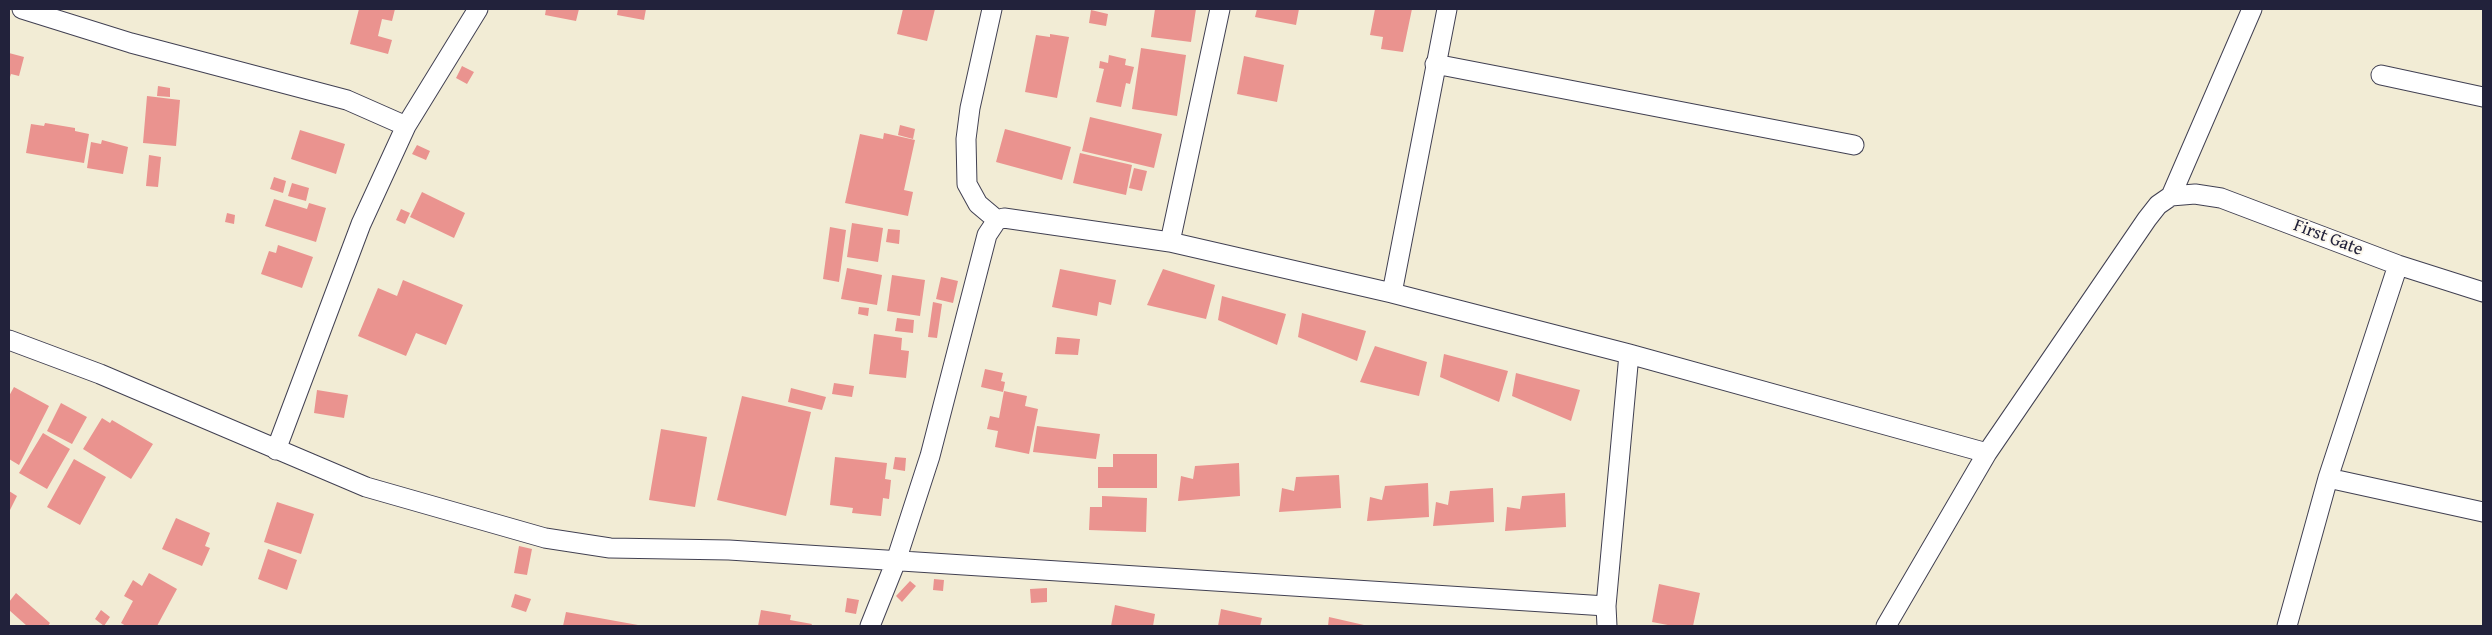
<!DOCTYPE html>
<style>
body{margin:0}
#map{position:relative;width:2492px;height:635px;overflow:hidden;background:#f2ecd5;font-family:"Gentium Book Plus",serif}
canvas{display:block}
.frame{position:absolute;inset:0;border:10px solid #22223b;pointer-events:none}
</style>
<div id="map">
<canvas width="2492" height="635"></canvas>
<div class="frame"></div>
</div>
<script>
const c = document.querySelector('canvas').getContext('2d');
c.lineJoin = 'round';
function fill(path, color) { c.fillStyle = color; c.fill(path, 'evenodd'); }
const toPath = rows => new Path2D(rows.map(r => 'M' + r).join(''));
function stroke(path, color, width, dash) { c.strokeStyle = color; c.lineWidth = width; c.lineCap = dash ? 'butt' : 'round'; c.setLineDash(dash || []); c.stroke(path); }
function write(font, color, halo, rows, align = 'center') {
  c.font = font + ' "Gentium Book Plus",serif'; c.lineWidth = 4; c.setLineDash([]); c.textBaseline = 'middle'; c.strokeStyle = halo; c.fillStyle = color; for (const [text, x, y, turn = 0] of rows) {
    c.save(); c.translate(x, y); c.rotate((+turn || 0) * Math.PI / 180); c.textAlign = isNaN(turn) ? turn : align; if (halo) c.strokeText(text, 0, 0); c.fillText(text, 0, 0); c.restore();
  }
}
fill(toPath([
 [359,9,395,9,392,21,382,19,378,36,392,40,388,54,350,44],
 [546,9,579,9,576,21,545,15],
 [618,9,646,9,644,20,617,15],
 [903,9,935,9,927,41,897,34],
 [1155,9,1196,9,1191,42,1151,37],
 [1257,9,1299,9,1296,25,1255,17],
 [1375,9,1412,9,1403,52,1381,49,1383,37,1370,35],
 [1091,10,1108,14,1106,26,1089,23],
 [1050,34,1069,37,1057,98,1025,92,1036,35,1050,37],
 [1141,48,1186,55,1177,116,1132,109],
 [9,53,24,57,19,76,11,74,9,80],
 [1109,55,1126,59,1125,65,1134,67,1130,84,1126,83,1121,107,1096,102,1104,69,1099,68,1100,61,1108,63],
 [1244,56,1284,65,1277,102,1237,94],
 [462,66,474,72,467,84,456,78],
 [158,86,170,88,170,97,157,96],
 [147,96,180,100,176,146,143,143],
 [1090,117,1162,134,1154,168,1082,151],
 [45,123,75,128,75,131,89,134,84,163,26,153,31,124,44,126],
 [900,125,915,129,913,139,898,135],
 [1005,129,1071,147,1062,180,996,162],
 [300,130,345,144,336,174,291,159],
 [884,133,915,140,904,190,913,192,908,216,845,203,860,134,883,139],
 [102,140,128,147,123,174,87,168,91,142,101,144],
 [417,145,430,151,426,160,412,154],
 [1080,153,1132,165,1126,195,1073,183],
 [149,155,161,157,158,187,146,186],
 [1134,168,1147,171,1142,191,1129,188],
 [274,177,286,181,283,193,270,189],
 [292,183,309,188,306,201,288,196],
 [422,192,465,213,454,238,410,217],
 [274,199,307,209,309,203,326,208,316,242,265,226],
 [401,209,410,213,405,224,396,220],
 [227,213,235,215,234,224,225,222],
 [852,223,883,228,878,262,847,257],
 [830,227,846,230,839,282,823,279],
 [888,229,900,230,899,244,886,242],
 [278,245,313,257,302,288,261,274,269,251,276,253],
 [847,268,882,275,877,305,841,299],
 [1060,269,1116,280,1111,305,1099,302,1097,316,1052,307],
 [1163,269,1215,285,1206,319,1147,305],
 [892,275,925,280,920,316,887,311],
 [941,277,958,281,953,303,936,299],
 [403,280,463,305,446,345,416,333,406,356,358,336,378,288,397,296],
 [1222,296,1286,314,1277,345,1218,320],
 [933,302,942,304,937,338,928,337],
 [859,307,869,308,868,316,858,314],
 [1302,313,1366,331,1357,361,1298,337],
 [897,318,914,320,913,333,895,331],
 [874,334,902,338,901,350,909,351,906,378,869,374],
 [1057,337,1080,339,1078,355,1055,354],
 [1375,346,1427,362,1419,396,1360,382],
 [1444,354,1508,371,1499,402,1440,377],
 [985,369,1003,373,1001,381,1005,382,1003,392,981,387],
 [1516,373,1580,390,1571,421,1512,396],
 [834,383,854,386,852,397,832,394],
 [14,387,49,406,19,465,9,459,9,396],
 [791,388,826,397,822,410,788,402],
 [317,390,348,395,344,418,314,413],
 [1004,391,1027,396,1025,406,1038,409,1029,454,995,447,998,431,987,429,990,416,999,418],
 [742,396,811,412,786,516,717,500],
 [61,403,87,417,72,444,47,431],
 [102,418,110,423,112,420,153,444,131,479,83,449],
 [1037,426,1100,434,1096,459,1033,452],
 [661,429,707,437,695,507,649,500],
 [43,433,70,449,47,489,19,473],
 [1113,454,1157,454,1157,488,1098,488,1098,467,1113,467],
 [835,457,887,463,885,479,891,480,889,499,883,498,881,516,852,513,853,508,830,505],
 [895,457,906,458,905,471,893,469],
 [74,459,106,477,80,525,47,507],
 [1239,463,1240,496,1178,501,1181,476,1193,479,1195,466],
 [1339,475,1341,508,1279,512,1282,488,1294,491,1296,477],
 [1428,483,1429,517,1367,521,1370,497,1382,500,1385,486],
 [1493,488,1494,522,1433,526,1436,502,1448,505,1450,491],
 [9,491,17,496,9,512],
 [1565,493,1566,527,1505,531,1507,507,1520,509,1522,496],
 [1102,496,1147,498,1146,532,1089,530,1090,507,1102,507],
 [277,502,314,514,301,554,264,542],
 [176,518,210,533,205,546,210,548,202,566,162,549],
 [519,546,532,549,527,575,514,573],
 [268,549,297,560,287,590,258,579],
 [149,573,177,589,157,626,126,626,121,623,133,601,124,596,133,580,142,586],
 [934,579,944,580,943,591,933,590],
 [910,581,916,586,902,602,896,596],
 [1659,584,1700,593,1693,626,1673,626,1652,622],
 [1047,588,1047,602,1031,603,1030,589],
 [16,593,50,623,48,626,27,626,9,610,9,602],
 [515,594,531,599,526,612,511,607],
 [847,598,859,600,856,614,845,612],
 [1115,605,1155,614,1153,626,1111,626],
 [1221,609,1262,618,1260,626,1218,626],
 [101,610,110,617,104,626,95,619],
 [761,610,791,615,790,620,812,624,811,626,758,626],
 [566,612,638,625,638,626,563,626],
 [1329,617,1364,625,1364,626,1328,626]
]), '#ea938f');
const minor = toPath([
 [22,9,131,43,347,100,406,126],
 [992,9,970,108,966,139,967,184,978,204,997,220],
 [1435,64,1854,145],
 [2381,75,2483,97],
 [2171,196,2195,194,2221,198,2398,265,2483,292],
 [1170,242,1220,9],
 [2398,265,2328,478,2483,512],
 [1392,293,1447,9],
 [9,340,100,374,366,487,545,538,610,548,729,550,1606,606],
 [276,450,361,224,406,126,478,9],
 [870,626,896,561,930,456,987,235,997,220,1004,218,1170,242,1392,293,1629,354,1987,453],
 [1607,626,1606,606,1629,354],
 [1886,626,1987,453,2147,219,2158,205,2171,196,2252,9],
 [2287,626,2328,478]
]);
stroke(minor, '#414052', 21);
stroke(minor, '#fff', 19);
write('18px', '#22223b', '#fbf7ec', [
 ["First Gate",2328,238,21]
]);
</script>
